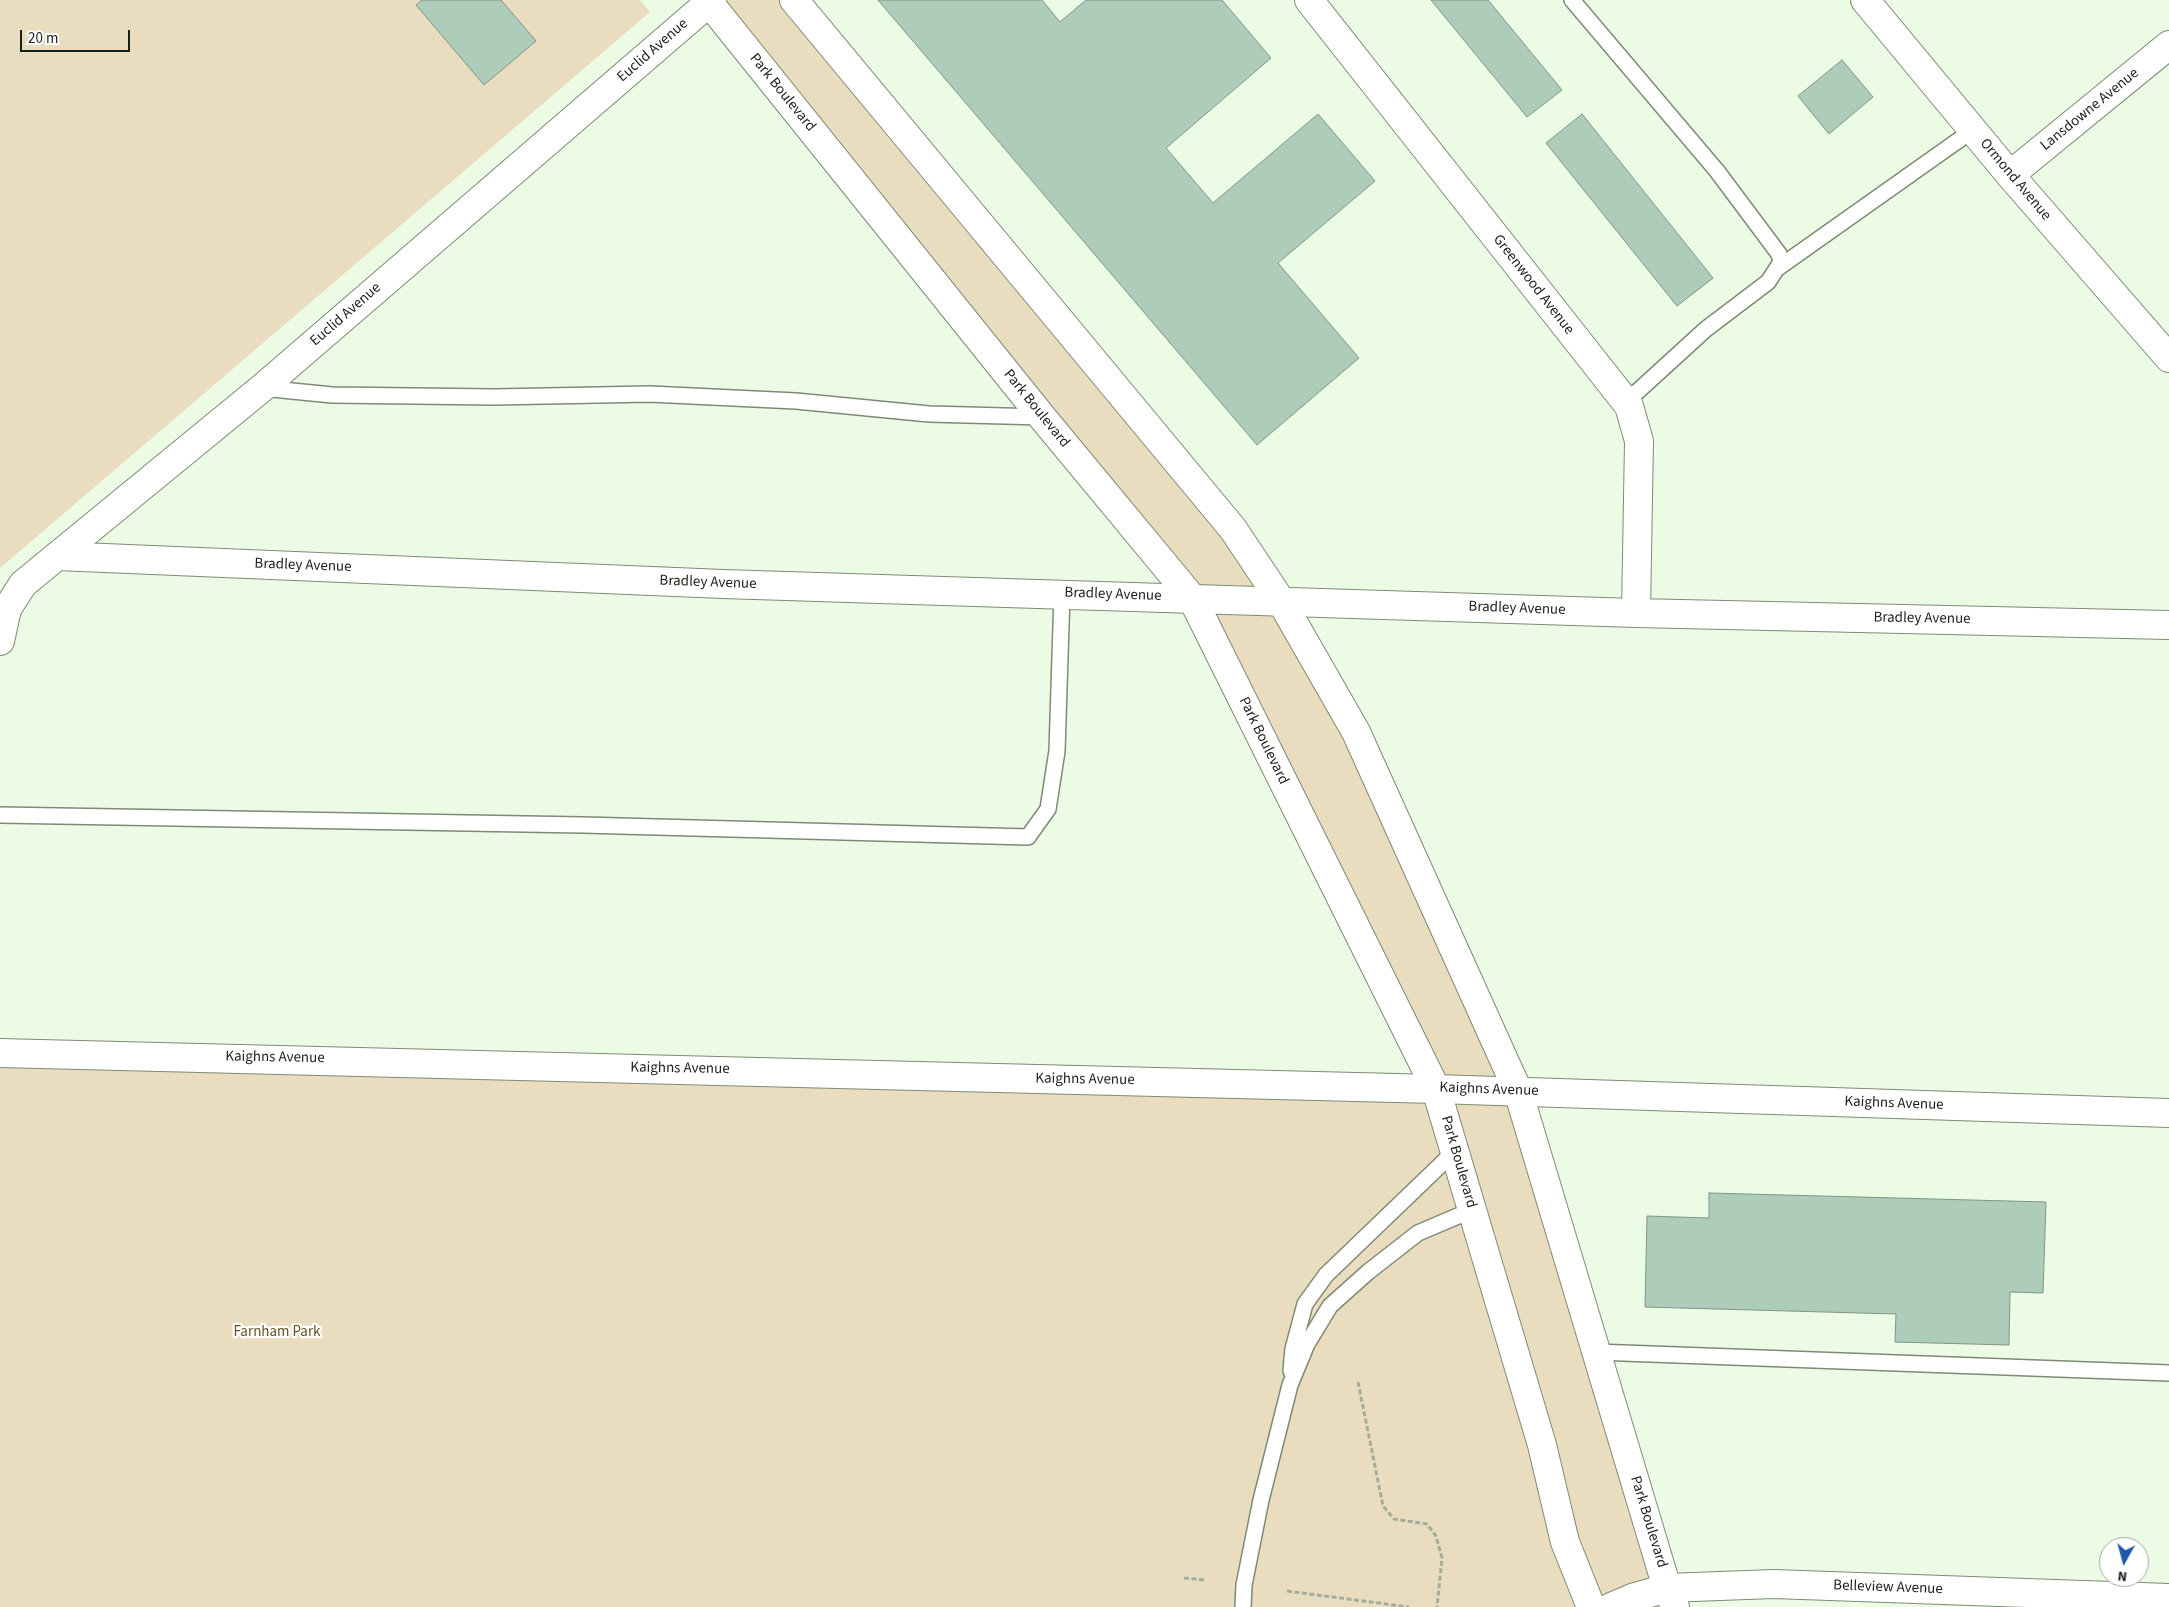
<!DOCTYPE html>
<style>
body{margin:0}
#map{position:relative;width:2169px;height:1607px;overflow:hidden;background:#ecfbe4;font-family:"Source Sans 3",sans-serif}
canvas{display:block}
.north{position:absolute;left:2099px;top:1537px;width:50px;height:50px;box-sizing:border-box;background:#fff;border:1px solid #a3a5a2;border-radius:50%;rotate:187deg;font-size:14px;font-weight:700;line-height:20px;text-align:center;color:#1a1f17}
.north::after{content:'';display:block;margin:auto;width:18px;height:22px;background:#1d58aa;clip-path:polygon(50% 0,100% 100%,50% 72%,0 100%)}
.scale{position:absolute;left:20px;top:30px;width:110px;height:22px;box-sizing:border-box;border:2px solid #1a1f17;border-top:0;padding-left:6px;font-size:15px;line-height:18px;white-space:nowrap;color:#1a1f17;-webkit-text-stroke:4px #fff;paint-order:stroke}
</style>
<div id="map">
<canvas width="2169" height="1607"></canvas>
<div class="north">N</div>
<div class="scale">20 m</div>
</div>
<script>
const c = document.querySelector('canvas').getContext('2d');
c.lineJoin = 'round';
function fill(path, color) { c.fillStyle = color; c.fill(path, 'evenodd'); }
const toPath = rows => new Path2D(rows.map(r => 'M' + r).join(''));
function stroke(path, color, width, dash) { c.strokeStyle = color; c.lineWidth = width; c.lineCap = dash ? 'butt' : 'round'; c.setLineDash(dash || []); c.stroke(path); }
function write(font, color, halo, rows, align = 'center') {
  c.font = font + ' "Source Sans 3",sans-serif'; c.lineWidth = 4.5; c.setLineDash([]); c.textBaseline = 'middle'; c.strokeStyle = halo; c.fillStyle = color; for (const [text, x, y, turn = 0] of rows) {
    c.save(); c.translate(x, y); c.rotate((+turn || 0) * Math.PI / 180); c.textAlign = isNaN(turn) ? turn : align; if (halo) c.strokeText(text, 0, 0); c.fillText(text, 0, 0); c.restore();
  }
}
fill(toPath([
 [0,0,640,0,650,12,0,568],
 [707,0,794,0,1281,601,1501,1055,1675,1607,0,1607,0,1053,1436,1088,1192,598]
]), '#eadcbe');
const building = toPath([
 [422,0,501,0,536,41,484,85,416,5,422,0],
 [878,0,1042,0,1060,22,1086,0,1222,0,1271,58,1166,148,1213,203,1318,114,1375,181,1278,263,1359,358,1257,445,878,0],
 [1431,0,1488,0,1562,90,1527,117,1431,0],
 [1842,60,1873,97,1829,134,1798,96,1842,60],
 [1582,114,1713,278,1677,306,1546,143,1582,114],
 [1709,1193,2046,1202,2043,1293,2010,1292,2009,1345,1895,1342,1896,1314,1645,1307,1647,1216,1709,1218,1709,1193]
]);
fill(building, '#adcdba');
stroke(building, '#7e9587', 1);
const service = toPath([
 [1572,0,1717,171,1779,254,1781,262,1768,282,1706,329,1626,402],
 [1778,268,1973,130],
 [262,388,332,395,494,397,650,394,796,401,929,414,1042,417],
 [0,815,583,825,1028,837,1048,809,1057,751,1062,594],
 [1596,1352,2169,1373],
 [1291,1371,1293,1349,1305,1304,1326,1275,1455,1151],
 [1243,1607,1244,1585,1261,1500,1290,1385,1307,1344,1330,1306,1368,1272,1418,1233,1472,1210]
]);
const minor = toPath([
 [1309,0,1629,406,1639,441,1636,613],
 [1865,0,2010,175,2169,358],
 [2010,175,2169,45],
 [57,556,723,584,1636,613,2169,625],
 [0,641,7,609,23,584,262,388,712,0],
 [1611,1607,1632,1598,1667,1588,1773,1584,2169,1598]
]);
const tertiary = toPath([
 [707,0,1042,417,1192,598,1436,1089,1542,1445,1565,1542,1591,1607],
 [794,0,1233,529,1281,601,1356,732,1518,1091,1667,1588,1675,1607]
]);
const secondary = toPath([
 [0,1053,1436,1089,2169,1113]
]);
stroke(service, '#7d8b76', 18);
stroke(minor, '#7d8b76', 30);
stroke(tertiary, '#7d8b76', 30);
stroke(secondary, '#7d8b76', 30);
stroke(toPath([
 [1358,1382,1383,1506,1394,1519,1427,1524,1436,1536,1442,1558,1437,1607],
 [1184,1578,1204,1580],
 [1287,1591,1409,1607]
]), '#a2ae9c', 3, [5, 2.5]);
stroke(service, '#fff', 15);
stroke(minor, '#fff', 28);
stroke(tertiary, '#fff', 28);
stroke(secondary, '#fff', 28);
write('15px', '#1a1f17', '#fff', [
 ["Euclid Avenue",653,51,-41],
 ["Park Boulevard",782,93,51],
 ["Lansdowne Avenue",2090,110,-39],
 ["Ormond Avenue",2015,180,50],
 ["Greenwood Avenue",1533,285,52],
 ["Euclid Avenue",346,315,-41],
 ["Park Boulevard",1036,409,51],
 ["Bradley Avenue",303,566,2],
 ["Bradley Avenue",708,583,2],
 ["Bradley Avenue",1113,595,2],
 ["Bradley Avenue",1517,609,2],
 ["Bradley Avenue",1922,619,1],
 ["Park Boulevard",1263,741,64],
 ["Kaighns Avenue",275,1058,1],
 ["Kaighns Avenue",680,1069,1],
 ["Kaighns Avenue",1085,1080,1],
 ["Kaighns Avenue",1489,1090,2],
 ["Kaighns Avenue",1894,1104,2],
 ["Park Boulevard",1458,1162,74],
 ["Park Boulevard",1648,1522,73],
 ["Belleview Avenue",1888,1588,2]
]);
write('15px', '#67511f', '#fff', [
 ["Farnham Park",277,1333]
]);
</script>
